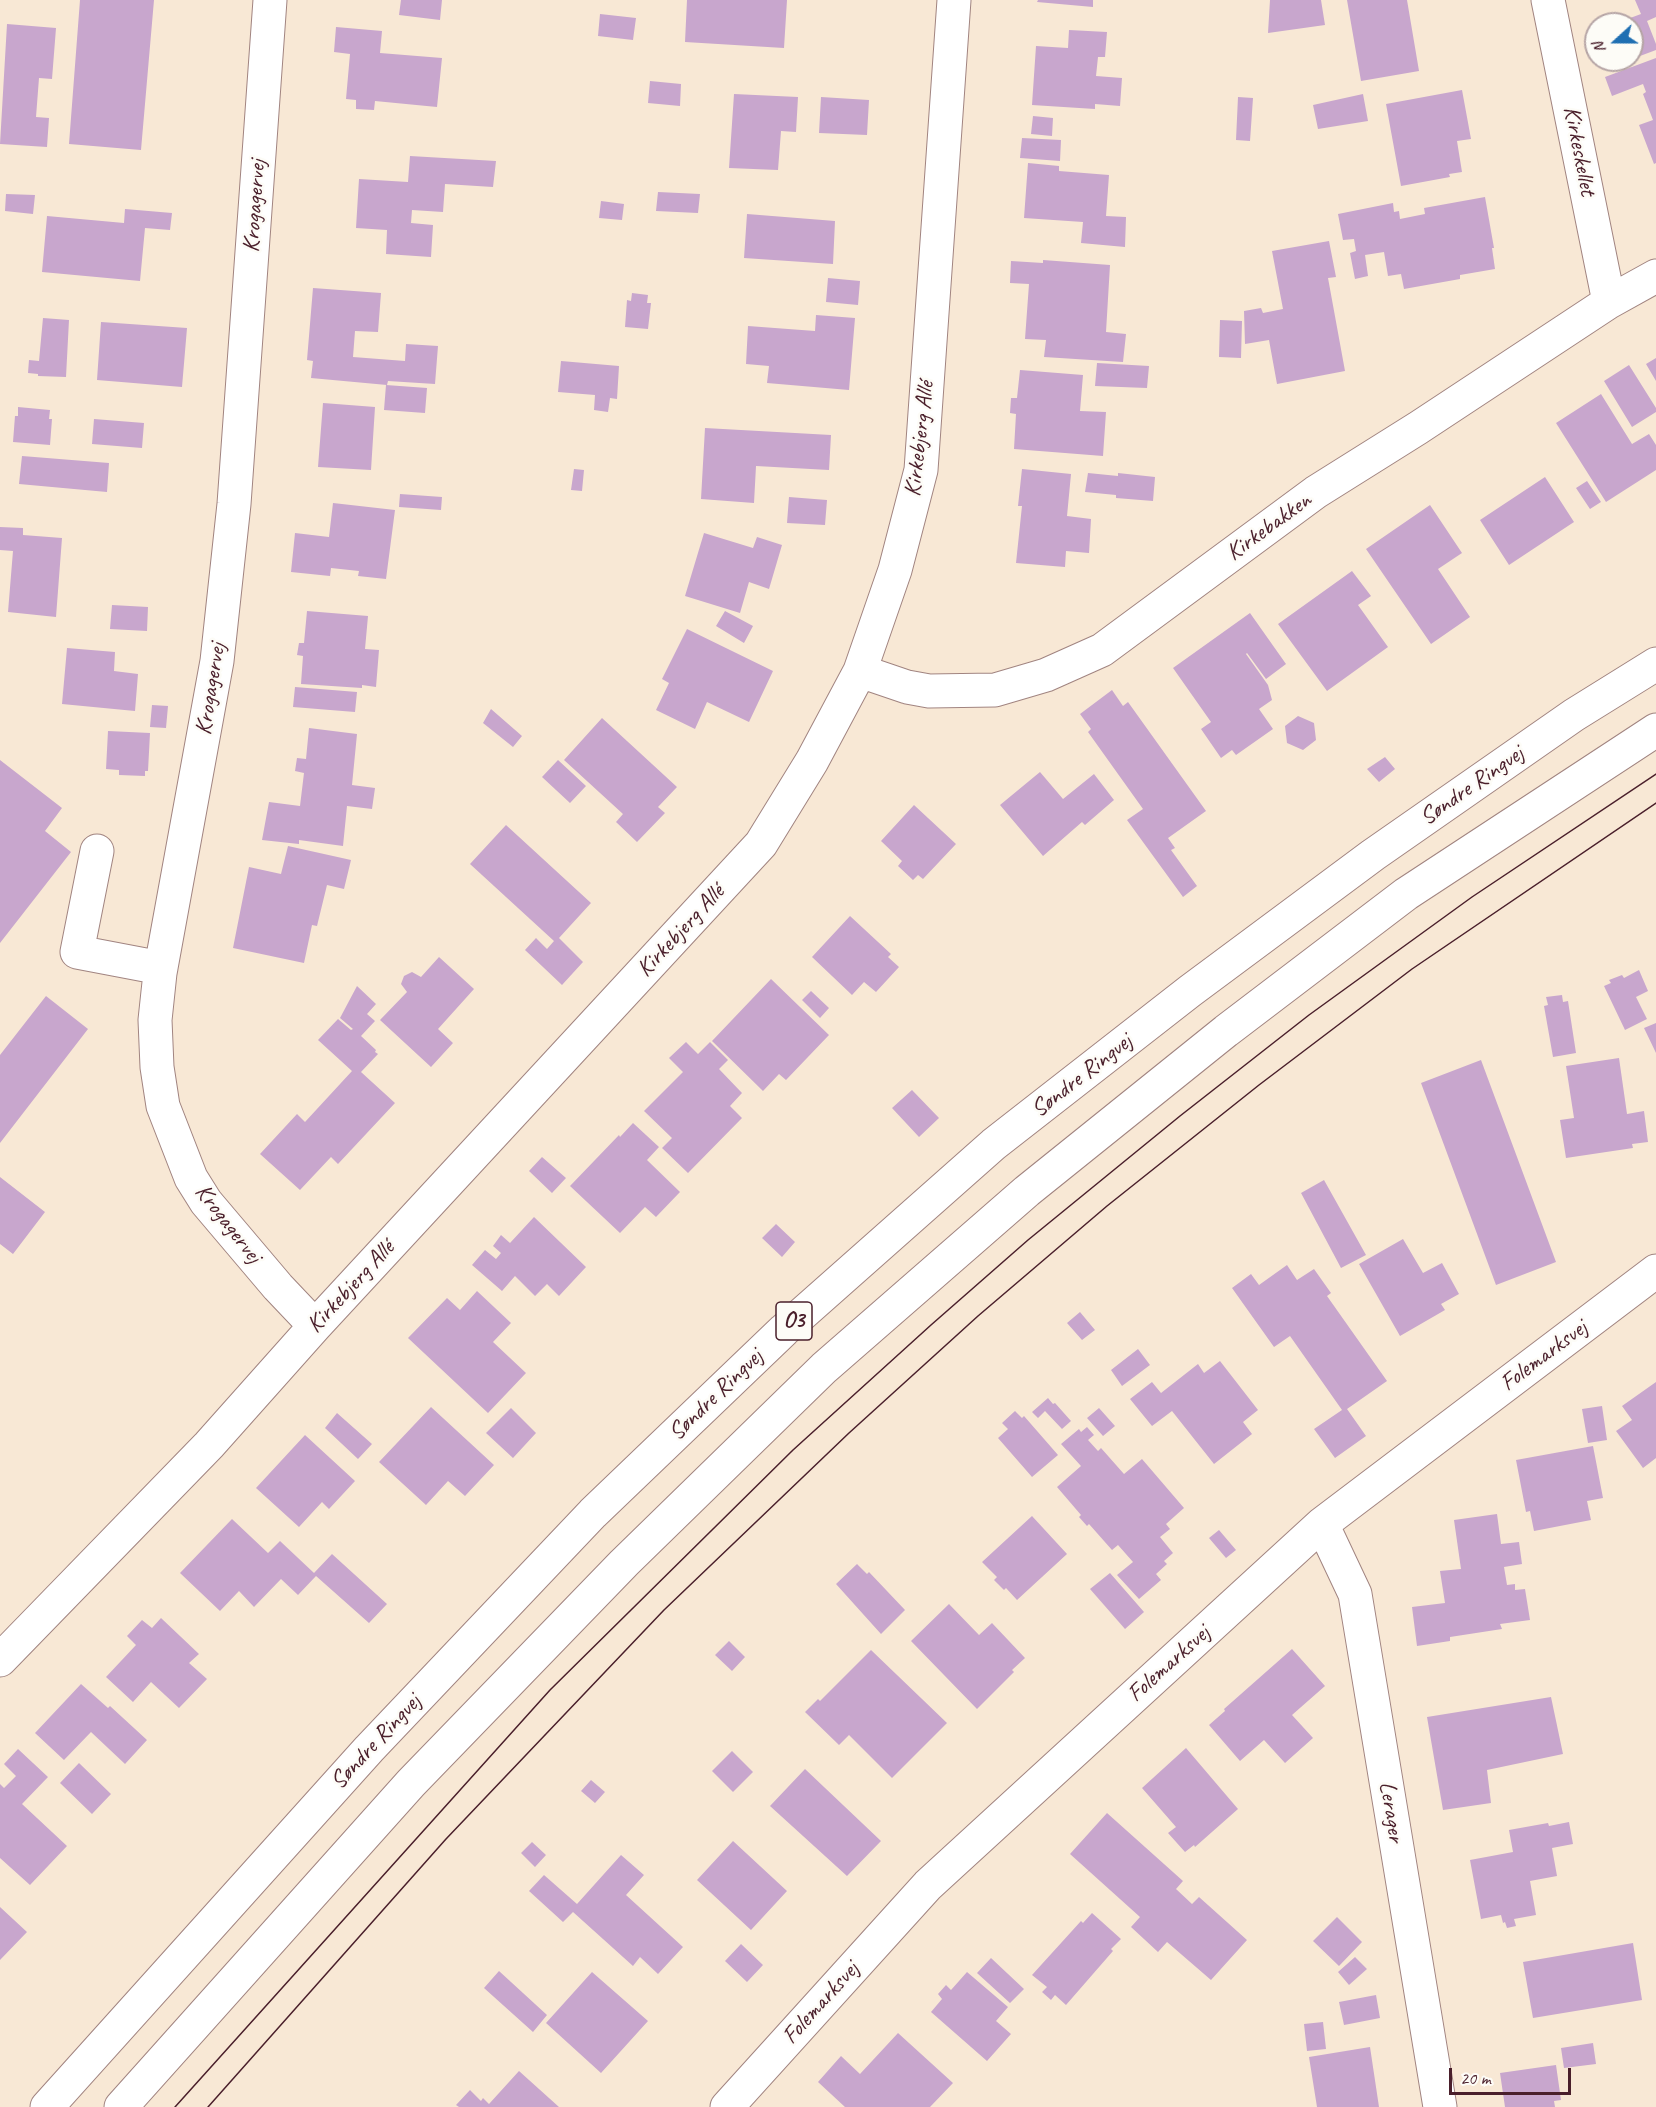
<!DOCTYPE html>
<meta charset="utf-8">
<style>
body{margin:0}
#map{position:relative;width:1656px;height:2107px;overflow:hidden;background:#f8e8d5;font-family:Caveat,sans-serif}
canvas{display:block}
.north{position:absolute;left:1584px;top:12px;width:60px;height:60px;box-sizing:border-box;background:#fdfcf7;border:2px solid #b5a4a5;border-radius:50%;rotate:249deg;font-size:16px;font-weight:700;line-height:24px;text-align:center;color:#4a1f2b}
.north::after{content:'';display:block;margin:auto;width:21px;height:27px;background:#1f6fb2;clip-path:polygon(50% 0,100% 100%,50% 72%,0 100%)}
.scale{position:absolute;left:1449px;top:2068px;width:122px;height:27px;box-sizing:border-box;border:3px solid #4a1f2b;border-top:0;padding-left:8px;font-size:18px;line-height:21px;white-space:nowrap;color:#4a1f2b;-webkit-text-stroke:4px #fdfcf7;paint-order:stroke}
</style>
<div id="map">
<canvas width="1656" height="2107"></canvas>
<div class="north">N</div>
<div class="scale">20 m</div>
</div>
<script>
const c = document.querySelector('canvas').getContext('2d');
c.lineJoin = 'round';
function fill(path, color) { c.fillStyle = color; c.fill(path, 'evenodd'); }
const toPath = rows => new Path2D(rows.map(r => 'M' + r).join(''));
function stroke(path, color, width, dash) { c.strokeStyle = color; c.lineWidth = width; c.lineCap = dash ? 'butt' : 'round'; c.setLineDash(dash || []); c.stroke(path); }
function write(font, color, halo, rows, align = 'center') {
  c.font = font + ' Caveat,sans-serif'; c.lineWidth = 5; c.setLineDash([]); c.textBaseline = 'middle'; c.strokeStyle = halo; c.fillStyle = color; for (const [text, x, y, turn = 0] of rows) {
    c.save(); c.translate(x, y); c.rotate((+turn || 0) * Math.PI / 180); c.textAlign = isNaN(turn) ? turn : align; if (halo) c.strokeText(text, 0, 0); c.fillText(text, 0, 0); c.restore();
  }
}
fill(toPath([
 [80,0,154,0,141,150,69,144],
 [401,0,442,0,440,20,399,15],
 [687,0,787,0,784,48,685,42],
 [1038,0,1093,0,1093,7,1037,2],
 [1270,0,1321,0,1325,25,1268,33],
 [1347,0,1407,0,1419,71,1361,81],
 [1635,0,1656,0,1656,17,1647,21,1656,44,1656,50,1632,59,1632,24,1614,24,1641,14],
 [600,14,636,18,633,40,598,36],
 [7,24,56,28,52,79,39,78,36,117,49,118,47,147,0,144],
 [336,27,382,31,380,53,442,58,437,107,375,101,374,110,356,109,356,100,346,99,350,54,334,52],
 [1069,30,1107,32,1105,57,1098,57,1096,76,1122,78,1120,106,1095,104,1095,109,1032,105,1036,46,1068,48],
 [1656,58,1656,163,1654,164,1639,125,1653,120,1643,94,1646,92,1643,84,1612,96,1605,77],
 [650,81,681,84,680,106,648,103],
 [1462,90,1471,139,1457,141,1462,172,1449,174,1450,177,1401,186,1386,104],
 [734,94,798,97,796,132,781,131,778,170,729,168],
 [1363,94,1368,121,1318,129,1313,105],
 [821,97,869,100,867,135,819,133],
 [1238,97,1253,98,1250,141,1236,140],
 [1033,116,1053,118,1052,136,1031,134],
 [1022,138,1061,140,1060,161,1020,158],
 [410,156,496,161,493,187,445,184,443,212,412,210,411,223,433,225,431,257,386,254,387,230,356,228,359,179,408,182],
 [1028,163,1059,166,1059,171,1109,175,1106,216,1126,217,1125,247,1081,243,1083,222,1024,218],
 [658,192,700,194,698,213,656,211],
 [6,194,35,195,33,214,5,211],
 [1485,197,1494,248,1492,248,1495,269,1460,275,1460,279,1404,289,1401,274,1388,276,1384,252,1365,255,1368,276,1355,279,1350,253,1356,251,1354,239,1343,240,1338,214,1393,203,1394,212,1399,211,1400,219,1425,214,1424,208],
 [601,201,624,204,622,220,599,218],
 [125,209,172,213,170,230,145,228,140,281,42,272,47,216,124,223],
 [747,214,835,221,833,264,744,258],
 [1329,241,1336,277,1328,278,1345,371,1277,384,1269,340,1245,344,1244,311,1261,308,1263,313,1283,309,1272,251],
 [1043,260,1110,265,1106,332,1126,334,1123,362,1044,357,1046,340,1025,339,1029,284,1010,283,1011,261,1043,263],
 [828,278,860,281,858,305,826,302],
 [313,288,381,293,378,332,355,331,353,357,405,361,406,344,438,346,435,384,388,381,387,385,311,378,313,361,307,360],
 [632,293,648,295,647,303,651,303,648,329,625,327,627,300,631,301],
 [816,315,855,318,849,390,767,383,769,366,746,364,748,326,815,331],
 [43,318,69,320,66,377,38,376,38,374,28,373,29,360,39,361],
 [1220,320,1242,321,1241,358,1219,357],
 [101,322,187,328,182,387,97,380],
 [1656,358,1656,381,1646,364],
 [561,361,619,366,617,399,610,398,608,412,594,410,595,395,558,392],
 [1097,363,1149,366,1147,388,1095,386],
 [1629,365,1656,408,1656,412,1632,427,1604,381],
 [1020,370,1083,375,1080,411,1106,412,1103,456,1014,449,1016,414,1010,413,1011,398,1017,398],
 [386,385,427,388,425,413,384,410],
 [1601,394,1632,444,1649,434,1656,445,1656,470,1606,502,1556,423],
 [323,403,375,407,371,470,318,467],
 [18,407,50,410,49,419,52,419,50,445,13,442,15,416,18,416],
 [94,419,144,423,142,448,92,444],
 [705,428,831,435,829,470,756,466,754,503,701,499],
 [22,456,109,463,107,492,19,484],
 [574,469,584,470,582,491,571,490],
 [1022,469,1071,474,1067,516,1091,519,1089,553,1066,551,1065,567,1016,563,1022,506,1018,506],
 [1088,473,1118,476,1118,473,1155,477,1153,501,1116,498,1116,495,1085,492],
 [1545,477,1574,522,1509,565,1480,520],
 [1587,481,1601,502,1590,509,1576,488],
 [400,494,442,497,441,510,399,507],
 [789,497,827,500,825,525,787,523],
 [333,503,395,510,386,579,358,576,359,571,331,568,330,576,291,572,295,533,329,537],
 [1430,505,1462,553,1438,569,1470,617,1431,644,1366,549],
 [0,527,23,528,23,535,62,538,56,617,8,612,13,551,0,550],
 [704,533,753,548,757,537,782,545,769,589,749,582,740,613,685,596],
 [1352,571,1371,596,1358,605,1388,647,1327,691,1278,624],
 [112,605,148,607,147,631,110,629],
 [307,611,368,616,365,649,379,650,376,687,362,685,362,688,301,684,303,656,297,655,299,643,304,643],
 [725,611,753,626,744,643,716,626],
 [1250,613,1286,664,1266,679,1247,653,1246,654,1268,685,1272,700,1259,709,1273,729,1236,755,1232,750,1221,758,1201,729,1211,722,1173,668],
 [687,629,773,671,749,722,707,702,695,729,656,710,669,683,662,679],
 [67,648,115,652,114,671,138,674,135,711,62,704],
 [295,687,357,692,355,712,293,707],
 [1112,690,1123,706,1128,702,1206,811,1168,838,1175,848,1171,850,1197,886,1183,897,1127,820,1143,809,1088,732,1091,729,1080,714],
 [152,705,168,706,166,728,150,727],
 [491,709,522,736,513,747,483,723],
 [1298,716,1314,723,1316,740,1303,750,1287,743,1285,726],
 [602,718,677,787,658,807,665,813,637,842,616,822,623,814,564,760],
 [309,728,357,734,352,785,375,788,372,809,347,806,343,846,299,840,299,844,262,840,269,802,300,806,304,773,295,771,297,758,306,759],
 [108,731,150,733,148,771,145,771,145,776,119,775,119,770,106,769],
 [1385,757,1395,769,1379,782,1367,769],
 [0,760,62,808,45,831,71,852,0,943],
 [558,760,586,786,570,803,542,777],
 [1040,772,1063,799,1094,774,1114,800,1085,825,1082,822,1043,856,1000,805],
 [914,805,956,844,923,879,918,875,913,880,898,866,902,861,881,841],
 [506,825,591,903,559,938,583,962,562,985,525,950,536,938,547,949,554,941,470,864],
 [288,846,351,860,344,889,327,885,317,926,312,925,304,963,233,948,249,867,281,874],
 [850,916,891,954,888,957,899,967,876,992,864,982,852,995,812,957],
 [439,957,474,989,438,1029,453,1043,431,1067,380,1020,407,992,401,984,404,976,412,972,421,977],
 [1639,970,1648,991,1636,997,1647,1019,1625,1030,1604,986,1611,983,1609,980,1622,975,1624,978],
 [771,979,829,1035,786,1080,779,1074,763,1091,712,1041],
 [357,986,376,1004,367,1014,375,1021,361,1036,376,1050,375,1052,378,1054,361,1072,395,1103,338,1164,331,1157,300,1190,260,1154,297,1114,305,1122,352,1071,318,1040,338,1019,351,1030,353,1029,340,1018],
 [811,991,829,1008,820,1018,802,1000],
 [1562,995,1563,1002,1568,1001,1576,1053,1553,1057,1544,1006,1548,1005,1546,997],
 [46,996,88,1029,0,1143,0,1055],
 [1656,1023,1656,1053,1644,1028],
 [686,1042,698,1054,710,1042,728,1060,719,1069,742,1093,730,1106,742,1118,688,1173,662,1148,672,1138,644,1111,683,1072,669,1058],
 [1619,1058,1627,1114,1644,1111,1648,1142,1632,1144,1633,1148,1566,1158,1560,1120,1574,1118,1566,1066],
 [1481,1060,1556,1262,1496,1285,1421,1083],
 [912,1090,939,1118,919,1137,892,1108],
 [633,1123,659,1147,647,1160,680,1192,656,1217,645,1207,620,1233,570,1186,619,1135,620,1137],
 [542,1157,566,1178,552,1193,529,1171],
 [0,1177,45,1212,13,1254,0,1244],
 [1324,1180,1366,1255,1341,1268,1301,1193],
 [534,1217,586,1267,559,1296,547,1284,535,1296,515,1276,502,1291,472,1265,485,1250,496,1259,501,1253,493,1246,501,1235,510,1243],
 [776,1224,795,1242,782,1257,762,1238],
 [1403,1239,1423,1273,1442,1263,1459,1294,1441,1304,1445,1310,1400,1336,1359,1264],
 [1287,1265,1297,1280,1314,1269,1331,1293,1327,1296,1387,1381,1347,1409,1366,1436,1335,1458,1314,1429,1342,1410,1290,1336,1274,1347,1232,1288,1251,1274,1259,1285],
 [477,1291,511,1323,493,1342,526,1373,488,1413,408,1338,447,1298,460,1310],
 [1080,1312,1095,1330,1082,1340,1067,1323],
 [1138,1349,1150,1365,1122,1386,1111,1370],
 [1220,1361,1258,1410,1243,1422,1252,1434,1214,1464,1172,1411,1152,1426,1130,1399,1152,1382,1161,1393,1198,1364,1204,1373],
 [1656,1382,1656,1458,1643,1468,1616,1431,1632,1420,1622,1406],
 [1048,1398,1053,1404,1055,1403,1071,1421,1062,1429,1045,1411,1038,1418,1032,1412],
 [1602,1406,1607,1440,1588,1443,1582,1409],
 [431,1407,494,1465,465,1496,448,1481,426,1505,379,1462],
 [511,1408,536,1433,513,1458,486,1433],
 [1099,1408,1115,1426,1103,1436,1087,1418],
 [1015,1411,1022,1418,1024,1416,1058,1455,1032,1477,998,1438,1008,1429,1002,1423],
 [337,1413,372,1444,358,1459,325,1428],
 [1087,1427,1094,1435,1088,1440,1098,1451,1101,1448,1124,1474,1142,1459,1184,1508,1166,1524,1170,1529,1160,1537,1173,1553,1164,1561,1167,1564,1156,1574,1161,1580,1139,1599,1117,1575,1133,1562,1118,1545,1112,1550,1089,1524,1087,1526,1079,1517,1081,1515,1057,1487,1081,1466,1061,1444,1079,1429,1081,1432],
 [305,1435,355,1481,329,1509,322,1502,299,1527,256,1488],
 [1593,1446,1603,1498,1587,1501,1591,1520,1534,1531,1530,1511,1526,1512,1516,1460],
 [1497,1514,1501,1544,1519,1542,1522,1564,1504,1567,1507,1585,1515,1584,1515,1590,1525,1589,1530,1620,1500,1624,1502,1629,1450,1637,1450,1641,1417,1646,1412,1607,1445,1603,1440,1571,1461,1569,1454,1520],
 [1032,1516,1067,1554,1017,1600,1006,1588,1004,1590,994,1580,997,1577,982,1562],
 [232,1519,268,1553,280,1541,314,1573,332,1554,387,1604,369,1623,316,1576,298,1595,281,1579,254,1607,239,1591,220,1611,180,1573],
 [1219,1530,1236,1550,1226,1558,1209,1538],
 [857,1564,867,1574,869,1572,905,1610,881,1634,836,1584],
 [1110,1573,1144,1612,1125,1629,1090,1589],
 [949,1604,979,1635,992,1623,1025,1658,1012,1670,1014,1672,977,1709,911,1641],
 [161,1618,199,1654,189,1663,207,1679,179,1708,151,1682,133,1702,106,1677,136,1645,127,1636,142,1620,152,1628],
 [729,1641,745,1657,732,1671,715,1655],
 [1292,1649,1325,1686,1292,1715,1313,1738,1285,1763,1264,1740,1240,1761,1209,1725,1225,1711,1224,1709],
 [871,1650,947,1723,892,1778,849,1735,839,1745,805,1712,818,1699,820,1701],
 [81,1684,108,1708,110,1706,147,1740,125,1764,91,1732,64,1760,35,1733],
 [1551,1697,1563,1754,1487,1770,1491,1803,1443,1810,1427,1717],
 [1186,1748,1238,1809,1195,1847,1194,1845,1185,1852,1168,1833,1176,1827,1142,1788],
 [18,1749,48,1777,22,1804,67,1846,30,1885,0,1858,0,1784,4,1788,16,1776,4,1764],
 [732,1751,753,1772,733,1792,712,1771],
 [79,1763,111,1794,92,1814,60,1783],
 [805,1769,881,1841,847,1876,770,1806],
 [591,1780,605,1792,595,1803,581,1791],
 [1107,1813,1183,1881,1176,1889,1192,1904,1199,1897,1247,1940,1211,1980,1167,1942,1158,1952,1131,1927,1140,1917,1070,1854],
 [1569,1822,1573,1844,1552,1848,1557,1876,1530,1881,1536,1915,1514,1919,1516,1926,1507,1928,1505,1922,1503,1923,1501,1915,1481,1919,1470,1860,1513,1852,1509,1830,1548,1823,1549,1826],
 [733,1841,787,1891,751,1930,697,1880],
 [532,1842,546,1855,535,1867,521,1853],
 [621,1855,644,1875,626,1895,683,1947,658,1974,640,1957,633,1966,573,1912,563,1922,529,1891,544,1875,577,1904],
 [0,1907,27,1932,0,1960],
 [1092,1913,1121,1939,1111,1949,1113,1951,1066,2005,1055,1995,1051,2000,1042,1992,1047,1987,1032,1975,1081,1921,1083,1923],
 [1337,1917,1362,1942,1339,1966,1313,1941],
 [1633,1943,1642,2000,1533,2018,1523,1962],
 [741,1944,763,1965,747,1982,725,1961],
 [1355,1957,1367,1969,1349,1985,1338,1972],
 [991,1958,1024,1989,1010,2003,977,1973],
 [499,1971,547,2015,533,2032,484,1988],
 [592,1972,648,2021,601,2073,546,2023],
 [967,1972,1008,2007,996,2021,1011,2034,987,2061,931,2012,942,1999,938,1994,946,1985,951,1990],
 [1376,1995,1380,2018,1344,2025,1339,2002],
 [1323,2022,1326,2049,1307,2051,1304,2024],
 [898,2033,953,2083,930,2107,845,2107,818,2082,841,2056,860,2074],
 [1593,2043,1596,2064,1564,2068,1561,2048],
 [1370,2047,1379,2107,1317,2107,1309,2057],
 [1556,2065,1561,2100,1554,2101,1555,2107,1505,2107,1500,2073],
 [519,2071,559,2107,459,2107,456,2105,470,2090,481,2101,483,2098,489,2104]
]), '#c8a6cd');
const minor = toPath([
 [270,0,234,504,217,661,160,973,155,1020,157,1067,163,1106,191,1178,206,1202,278,1287,315,1326],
 [1548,0,1609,302],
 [860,671,907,687,929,691,995,690,1046,675,1102,650,1316,492,1418,428,1609,302,1656,276],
 [97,851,77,952,161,968],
 [1322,1524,1355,1594,1440,2107],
 [0,1660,209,1445,315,1326,761,844,812,761,860,671,895,570,921,470,954,0],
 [727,2107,928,1885,1322,1524,1656,1271]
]);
const major = toPath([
 [47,2107,369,1749,593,1513,784,1330,994,1144,1190,991,1373,855,1574,715,1656,664],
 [121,2107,411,1783,624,1563,824,1368,1027,1191,1226,1031,1406,894,1656,730]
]);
stroke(minor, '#a18480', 35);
stroke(major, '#a18480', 35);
stroke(minor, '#fff', 33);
stroke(major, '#fff', 33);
stroke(toPath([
 [175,2107,550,1690,793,1450,931,1325,1028,1240,1180,1116,1309,1015,1472,897,1656,774],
 [208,2107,446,1839,664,1610,849,1433,978,1316,1107,1206,1259,1085,1412,969,1656,803]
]), '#4a1f2b', 1.5);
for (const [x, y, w] of [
 [794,1321,36]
]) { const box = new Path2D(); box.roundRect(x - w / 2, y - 19, w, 38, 4.5); c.fillStyle = '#fdfcf7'; c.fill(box); stroke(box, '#4a1f2b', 1.5); }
write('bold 22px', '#4a1f2b', null, [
 ["O3",794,1321]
]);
write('24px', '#4a1f2b', '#fdfcf7', [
 ["Kirkeskellet",1579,151,79],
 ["Krogagervej",255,206,-86],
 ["Kirkebjerg Allé",920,439,-83],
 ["Kirkebakken",1269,527,-36],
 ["Krogagervej",211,689,-81],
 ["Søndre Ringvej",1472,786,-35],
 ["Kirkebjerg Allé",681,931,-47],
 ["Søndre Ringvej",1082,1076,-38],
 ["Krogagervej",228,1224,52],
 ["Kirkebjerg Allé",351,1287,-47],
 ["Folemarksvej",1544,1356,-37],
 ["Søndre Ringvej",716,1395,-44],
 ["Folemarksvej",1169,1664,-42],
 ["Søndre Ringvej",376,1742,-47],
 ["Lerager",1391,1812,81],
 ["Folemarksvej",821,2003,-48]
]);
</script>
